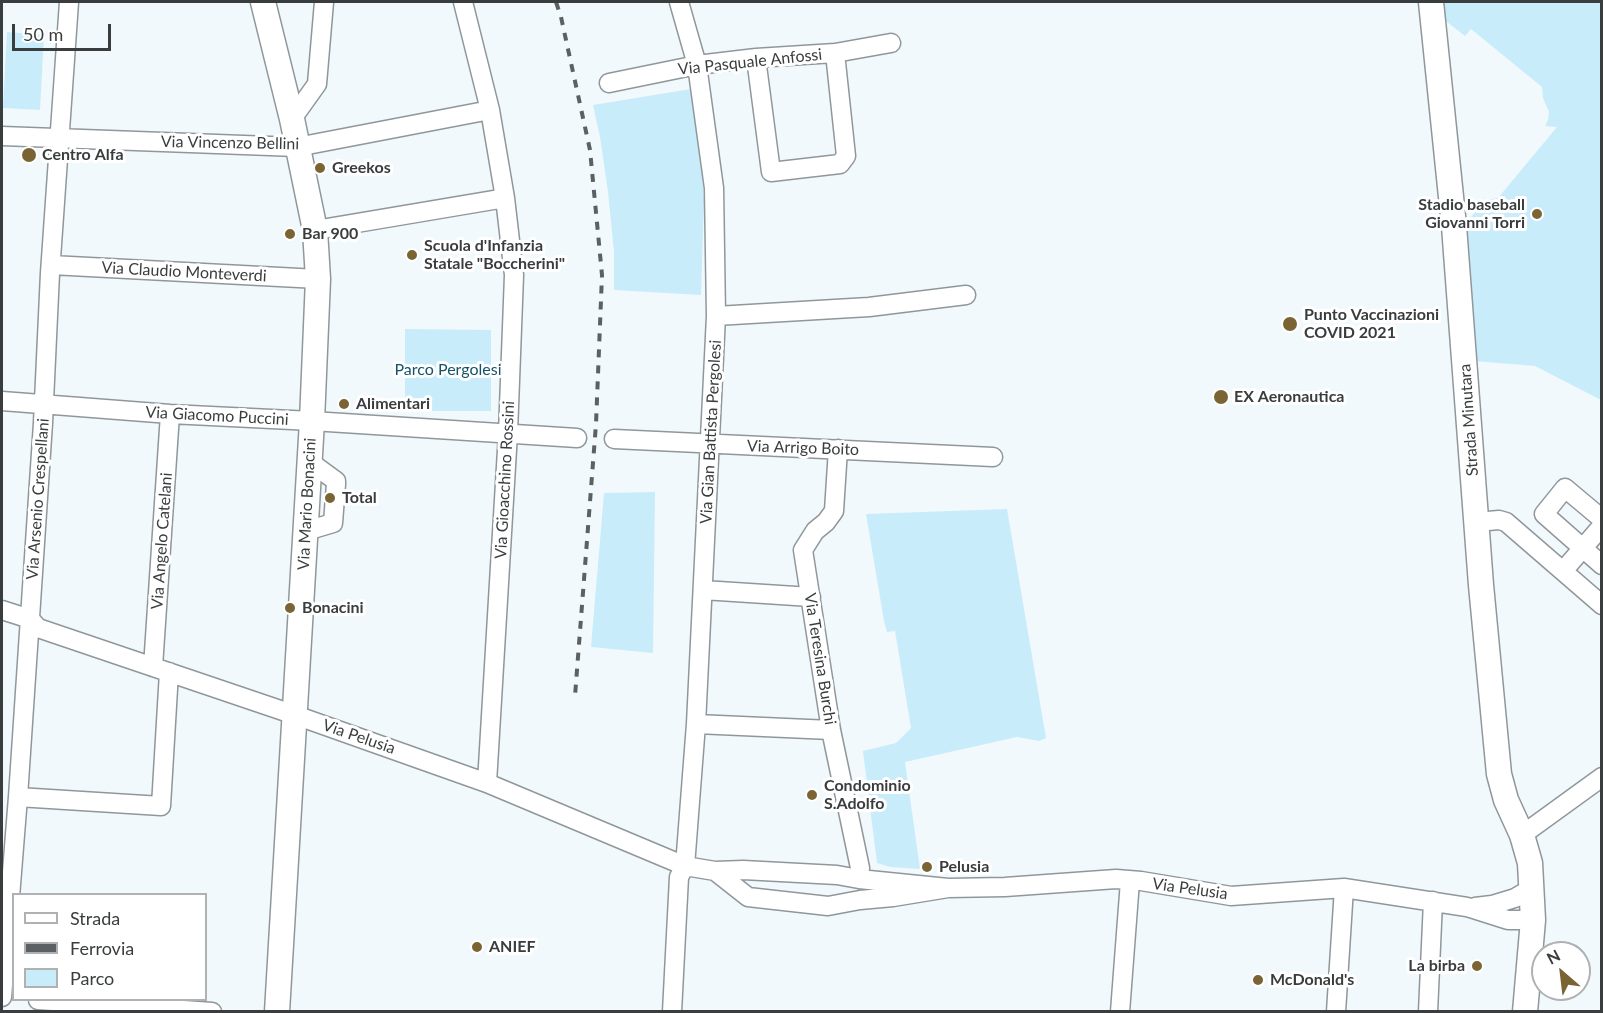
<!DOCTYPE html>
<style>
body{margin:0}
#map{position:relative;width:1603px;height:1013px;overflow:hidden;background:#f1f9fd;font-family:Lato,sans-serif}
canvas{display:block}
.frame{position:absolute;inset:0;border:3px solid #3a3d3e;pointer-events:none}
.legend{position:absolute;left:12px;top:893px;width:195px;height:108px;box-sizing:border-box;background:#fff;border:2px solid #b0b1b2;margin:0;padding:8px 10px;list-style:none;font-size:18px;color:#3a3d3e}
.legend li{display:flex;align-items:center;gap:12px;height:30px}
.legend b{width:30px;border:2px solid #b0b1b2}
.north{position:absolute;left:1531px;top:941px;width:60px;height:60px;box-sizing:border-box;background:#fff;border:2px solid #b0b1b2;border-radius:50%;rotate:332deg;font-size:16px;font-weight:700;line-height:24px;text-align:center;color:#3a3d3e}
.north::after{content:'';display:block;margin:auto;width:21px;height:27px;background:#7a6434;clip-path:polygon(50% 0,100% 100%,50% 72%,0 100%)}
.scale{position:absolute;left:12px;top:24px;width:99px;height:27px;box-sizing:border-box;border:3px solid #3a3d3e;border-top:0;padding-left:8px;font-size:18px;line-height:21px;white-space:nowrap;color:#3a3d3e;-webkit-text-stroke:4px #fff;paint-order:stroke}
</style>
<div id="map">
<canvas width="1603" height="1013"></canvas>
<div class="frame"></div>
<ul class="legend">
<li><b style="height:8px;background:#fff"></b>Strada</li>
<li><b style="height:8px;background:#5c6062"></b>Ferrovia</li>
<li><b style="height:16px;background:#c9ecfb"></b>Parco</li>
</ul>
<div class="north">N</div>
<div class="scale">50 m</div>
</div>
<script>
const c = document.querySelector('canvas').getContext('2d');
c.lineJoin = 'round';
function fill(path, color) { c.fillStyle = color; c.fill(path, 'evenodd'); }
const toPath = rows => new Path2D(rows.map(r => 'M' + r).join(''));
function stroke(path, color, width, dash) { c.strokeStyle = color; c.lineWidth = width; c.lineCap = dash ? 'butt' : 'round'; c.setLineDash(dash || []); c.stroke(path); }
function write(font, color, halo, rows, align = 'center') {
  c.font = font + ' Lato,sans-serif'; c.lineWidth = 6; c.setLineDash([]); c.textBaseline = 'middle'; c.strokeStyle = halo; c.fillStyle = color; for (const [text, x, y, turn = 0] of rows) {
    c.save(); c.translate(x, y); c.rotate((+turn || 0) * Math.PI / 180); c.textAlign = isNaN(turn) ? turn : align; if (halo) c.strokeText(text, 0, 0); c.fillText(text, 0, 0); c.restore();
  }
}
fill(toPath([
 [1436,2,1601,2,1601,400,1535,366,1474,361,1461,229,1485,200,1498,198,1557,127,1545,126,1548,120,1549,112,1543,98,1542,87,1471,29,1465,36,1437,14],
 [7,32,44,35,40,110,3,108],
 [691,89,700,136,704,202,701,295,614,290,614,252,608,192,600,137,593,105],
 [405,329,491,330,491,411,405,411],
 [655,492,653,653,591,647,604,493],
 [1007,509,1046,738,1039,741,1017,737,905,762,920,869,890,867,877,863,863,751,896,743,911,728,895,631,887,632,884,621,866,514]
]), '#c9ecfb');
const minor = toPath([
 [463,2,490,110,505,198,514,275,508,433,487,783],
 [756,58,771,172,840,164,846,156,835,53],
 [609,83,697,65,756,58,835,53,891,43],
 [292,119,317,84,324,2],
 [2,136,297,147,490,110],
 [315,230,505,198],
 [51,265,318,279],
 [716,316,869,307,966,295],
 [2,401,170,414,312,421,577,438],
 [614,439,993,457],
 [838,449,834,511,826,522,815,531,803,550,831,730,860,868,859,879],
 [1602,519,1565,488,1544,514,1602,565],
 [1477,522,1499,520,1506,522,1602,605],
 [306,531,333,523,336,484,336,481,310,462],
 [1563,571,1602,526],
 [703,590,811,597],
 [2,610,30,619,38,628,295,715,487,783,685,866,715,871,743,870,837,875,859,879,948,888],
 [153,667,170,414],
 [696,724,831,730],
 [18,797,161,806,169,672],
 [1522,835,1602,777],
 [715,871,748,897,828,906,860,900,893,897,948,888,1005,887,1116,879,1141,881,1231,896,1344,888,1467,907,1508,920,1533,920],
 [1475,907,1492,905,1515,898,1532,888],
 [2,997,18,797,43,423,50,273,69,2],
 [38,1000,212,1012],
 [672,1012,679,877,685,866,696,724,716,316,714,188,697,65,679,2],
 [1120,1012,1130,881],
 [1336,1012,1344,888],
 [1428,1012,1433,901]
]);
const major = toPath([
 [263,2,292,119,315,230,318,279,312,421,277,1012],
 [1431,2,1454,226,1481,585,1499,774,1506,800,1522,835,1530,863,1533,920,1525,1012]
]);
stroke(minor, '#90979b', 21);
stroke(major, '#90979b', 27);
stroke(minor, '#fff', 18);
stroke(major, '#fff', 24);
stroke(toPath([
 [556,2,561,17,590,150,602,275,596,424,575,696]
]), '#5c6062', 4, [8, 8]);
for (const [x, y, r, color] of [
 [29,155,8,"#7a6434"],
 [320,168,6,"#7a6434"],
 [1537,214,6,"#7a6434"],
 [290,234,6,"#7a6434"],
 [412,255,6,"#7a6434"],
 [1290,324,8,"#7a6434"],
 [1221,397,8,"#7a6434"],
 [344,404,6,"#7a6434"],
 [330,498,6,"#7a6434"],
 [290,608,6,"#7a6434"],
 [812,795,6,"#7a6434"],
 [927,867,6,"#7a6434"],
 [477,947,6,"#7a6434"],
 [1477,966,6,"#7a6434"],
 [1258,980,6,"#7a6434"]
]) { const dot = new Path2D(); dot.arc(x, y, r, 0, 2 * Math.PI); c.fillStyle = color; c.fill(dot); stroke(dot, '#fff', 2); }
write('16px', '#3a3d3e', '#fff', [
 ["Via Pasquale Anfossi",750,62,-6],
 ["Via Vincenzo Bellini",230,143,1],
 ["Via Claudio Monteverdi",184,272,3],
 ["Via Giacomo Puccini",217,416,3],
 ["Strada Minutara",1469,420,-94],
 ["Via Gian Battista Pergolesi",711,432,-87],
 ["Via Arrigo Boito",803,448,2],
 ["Via Gioacchino Rossini",505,480,-87],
 ["Via Arsenio Crespellani",38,499,-86],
 ["Via Mario Bonacini",307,504,-87],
 ["Via Angelo Catelani",162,541,-86],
 ["Via Teresina Burchi",820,659,81],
 ["Via Pelusia",359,737,19],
 ["Via Pelusia",1190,889,8]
]);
write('bold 16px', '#3a3d3e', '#fff', [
 ["Centro Alfa",42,155],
 ["Greekos",332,168],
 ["Stadio baseball",1525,205,"right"],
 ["Giovanni Torri",1525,223,"right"],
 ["Bar 900",302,234],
 ["Scuola d'Infanzia",424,246],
 ["Statale \"Boccherini\"",424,264],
 ["Punto Vaccinazioni",1304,315],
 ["COVID 2021",1304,333],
 ["EX Aeronautica",1234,397],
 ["Alimentari",356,404],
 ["Total",342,498],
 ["Bonacini",302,608],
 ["Condominio",824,786],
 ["S.Adolfo",824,804],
 ["Pelusia",939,867],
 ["ANIEF",489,947],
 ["La birba",1465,966,"right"],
 ["McDonald's",1270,980]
], 'left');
write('16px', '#145368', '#fff', [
 ["Parco Pergolesi",448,370]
]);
</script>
